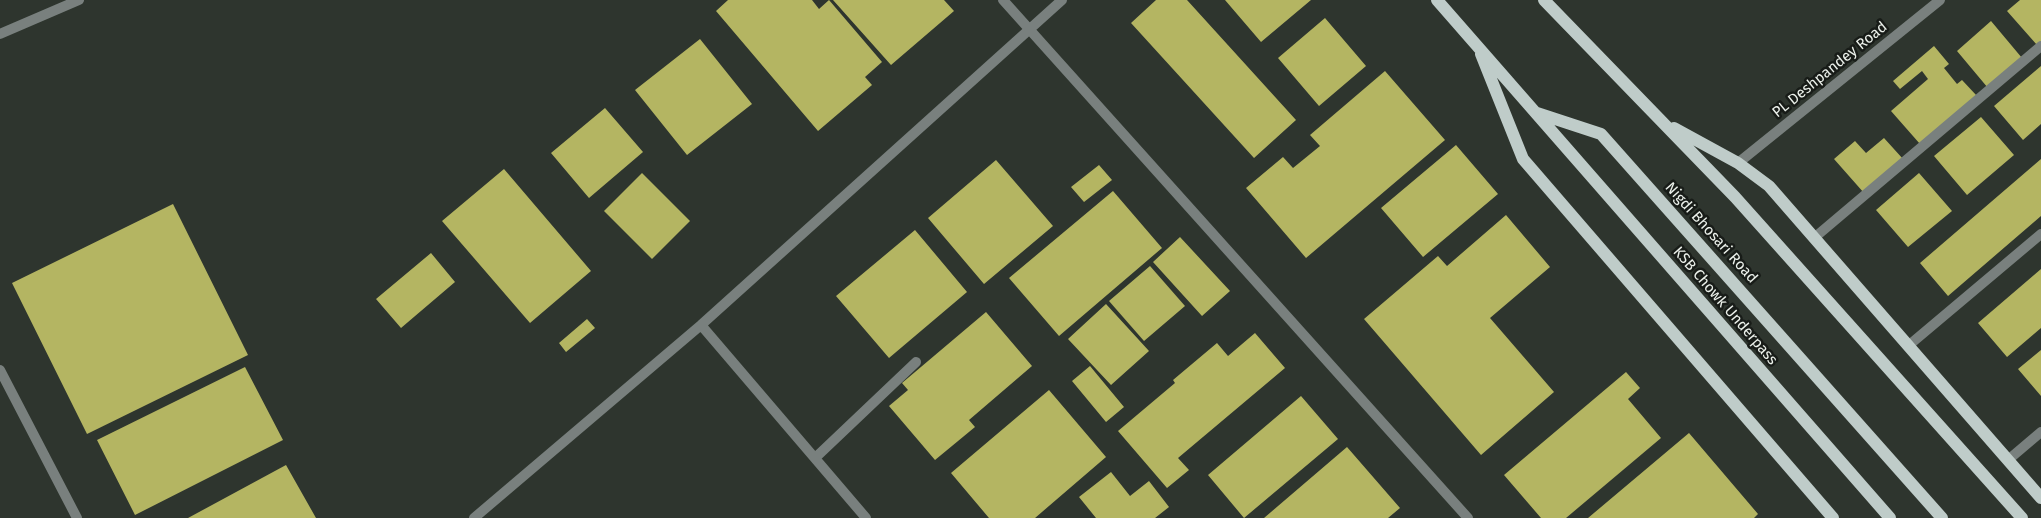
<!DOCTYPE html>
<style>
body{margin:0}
canvas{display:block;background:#2e352e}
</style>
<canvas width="2041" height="518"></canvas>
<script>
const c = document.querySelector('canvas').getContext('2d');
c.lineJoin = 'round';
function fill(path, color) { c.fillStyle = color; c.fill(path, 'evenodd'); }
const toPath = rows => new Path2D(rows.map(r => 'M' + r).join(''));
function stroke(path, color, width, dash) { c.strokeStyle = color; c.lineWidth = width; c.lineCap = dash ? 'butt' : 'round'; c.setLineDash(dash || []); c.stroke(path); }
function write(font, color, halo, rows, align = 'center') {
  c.font = font + ' "Fira Sans",sans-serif'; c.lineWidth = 5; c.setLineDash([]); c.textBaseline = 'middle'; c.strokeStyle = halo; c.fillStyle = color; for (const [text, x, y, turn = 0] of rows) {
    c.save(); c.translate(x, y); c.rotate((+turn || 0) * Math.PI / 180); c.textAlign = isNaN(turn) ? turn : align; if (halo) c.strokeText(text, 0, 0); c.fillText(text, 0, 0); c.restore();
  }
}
fill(toPath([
 [728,0,812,0,819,9,829,0,882,62,865,77,872,85,818,131,716,11],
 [833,0,944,0,954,11,891,65],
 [1156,0,1187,0,1296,120,1254,158,1131,23],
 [1225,0,1311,0,1261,42],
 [2020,0,2041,0,2041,42,2037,45,2007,11],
 [1325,18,1366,66,1319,106,1278,58],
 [1991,21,2022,58,1988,88,1957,51],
 [700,39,752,104,687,155,635,90],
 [1934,46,1949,64,1944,68,1957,84,1962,80,1977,96,1920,144,1891,111,1928,79,1922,71,1900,89,1893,81],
 [2041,66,2041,124,2023,140,1994,106],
 [1385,71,1445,140,1306,258,1246,188,1283,157,1293,168,1320,146,1310,135],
 [605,108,643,152,589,198,551,153],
 [1981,117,2014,155,1967,195,1934,156],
 [1884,138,1903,159,1864,193,1834,159,1855,141,1866,153],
 [1456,145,1498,194,1423,257,1381,208],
 [2041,159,2041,216,1948,296,1920,263],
 [996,160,1053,226,984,284,928,218],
 [1099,165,1112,180,1084,202,1071,187],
 [504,169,591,271,530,323,442,221],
 [642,173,690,221,652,259,604,211],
 [1919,173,1952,211,1908,247,1876,210],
 [1113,191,1162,248,1059,336,1009,278],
 [173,204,248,355,87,434,12,283],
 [1506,215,1550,267,1490,318,1554,392,1481,455,1364,319,1438,256,1447,266],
 [915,230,967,292,889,358,836,296],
 [1180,237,1230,291,1202,316,1153,262],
 [431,253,455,282,401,328,376,299],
 [1150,266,1185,306,1144,341,1109,301],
 [2041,269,2041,328,2007,357,1978,323],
 [1106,304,1149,351,1111,385,1068,339],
 [986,312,1032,366,969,420,975,427,935,460,889,406,908,390,902,383],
 [587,319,595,328,566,352,559,343],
 [1255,333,1285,368,1178,458,1189,470,1167,488,1118,431,1175,383,1173,380,1217,343,1228,356],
 [2041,350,2041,396,2018,369],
 [1090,366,1124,407,1106,422,1072,381],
 [245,367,283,440,135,515,97,440],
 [1626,372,1640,388,1628,399,1661,438,1566,518,1541,518,1504,475],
 [1049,390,1106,457,1035,518,989,518,951,473],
 [1301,396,1338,439,1244,518,1208,475],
 [1689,433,1758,514,1754,518,1588,518],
 [1347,447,1400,508,1388,518,1264,518],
 [286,465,316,518,188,518],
 [1111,472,1130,496,1149,481,1169,507,1155,518,1096,518,1079,497]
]), '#b4b562');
stroke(toPath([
 [1003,0,1468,518],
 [0,34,79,0],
 [701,325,866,518],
 [0,370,77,518],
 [816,457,916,362],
 [474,518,701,325,1062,0]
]), '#79807e', 10);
stroke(toPath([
 [1814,238,2041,46],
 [1908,346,2041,234],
 [2008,460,2041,432]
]), '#79807e', 10);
stroke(toPath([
 [1738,163,1940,0]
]), '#79807e', 10);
stroke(toPath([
 [1437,0,1890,518],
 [1544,0,1735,197,2022,518],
 [1481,54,1523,159,1833,518],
 [1537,113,1601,134,1942,518],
 [1674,128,1738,163,1769,186,2041,498]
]), '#bfccc9', 12);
write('15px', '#ecf1eb', '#181c18', [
 ["PL Deshpandey Road",1830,70,-39],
 ["Nigdi Bhosari Road",1711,233,48],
 ["KSB Chowk Underpass",1725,306,49]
]);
</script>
